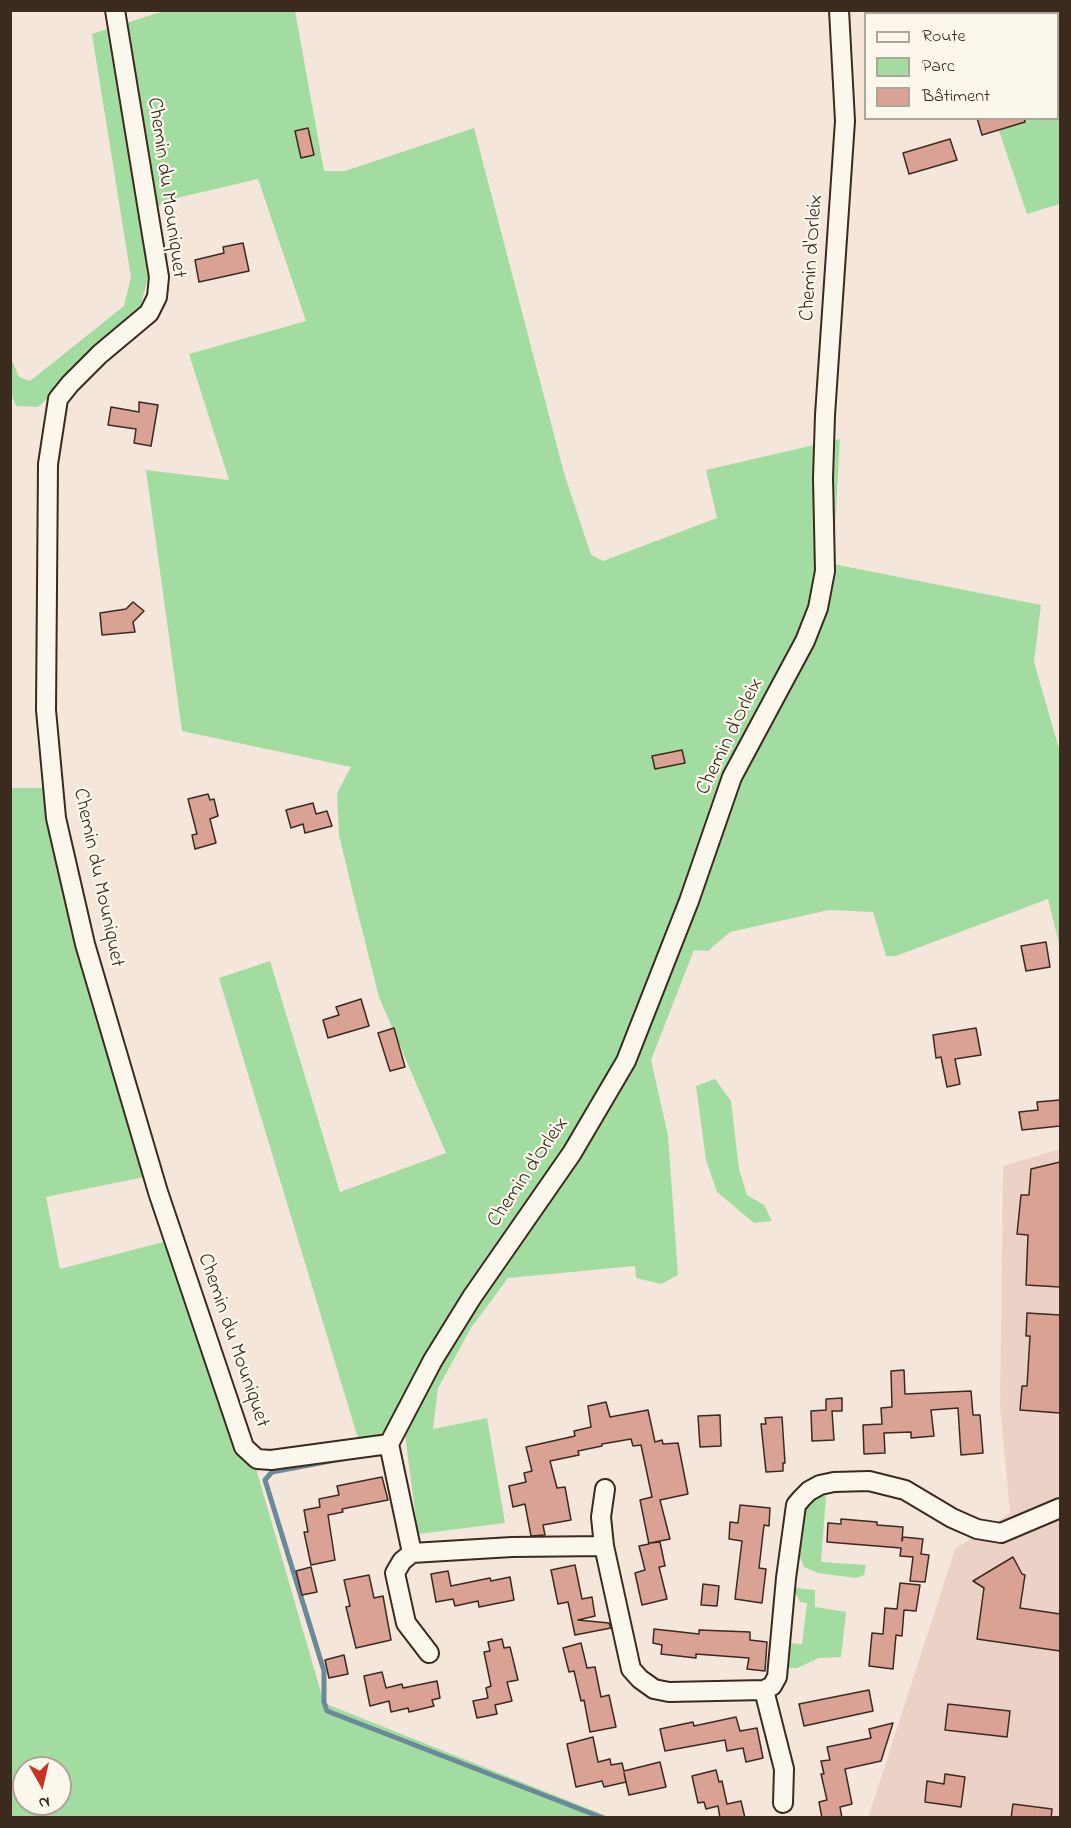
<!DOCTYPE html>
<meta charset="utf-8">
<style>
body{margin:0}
#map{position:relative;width:1071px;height:1828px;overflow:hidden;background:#f4e6db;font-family:"Indie Flower",sans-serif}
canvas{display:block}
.frame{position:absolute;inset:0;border:12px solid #3b2a1e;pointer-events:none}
.legend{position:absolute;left:864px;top:12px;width:195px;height:108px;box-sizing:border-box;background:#fbf7ec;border:2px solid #aea59a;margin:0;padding:8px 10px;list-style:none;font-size:18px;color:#3b2a1e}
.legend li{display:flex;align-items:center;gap:12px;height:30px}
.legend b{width:30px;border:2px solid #aea59a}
.north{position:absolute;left:12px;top:1756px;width:60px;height:60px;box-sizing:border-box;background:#fbf7ec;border:2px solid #aea59a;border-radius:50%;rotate:172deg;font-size:16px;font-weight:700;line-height:24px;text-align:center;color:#3b2a1e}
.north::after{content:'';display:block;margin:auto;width:21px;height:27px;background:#c8321e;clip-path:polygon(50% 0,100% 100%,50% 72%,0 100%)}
</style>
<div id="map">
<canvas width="1071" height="1828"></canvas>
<div class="frame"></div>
<ul class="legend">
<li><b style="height:8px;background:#fbf7ec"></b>Route</li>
<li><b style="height:16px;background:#a3dca1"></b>Parc</li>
<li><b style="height:16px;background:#daa195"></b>Bâtiment</li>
</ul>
<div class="north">N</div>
</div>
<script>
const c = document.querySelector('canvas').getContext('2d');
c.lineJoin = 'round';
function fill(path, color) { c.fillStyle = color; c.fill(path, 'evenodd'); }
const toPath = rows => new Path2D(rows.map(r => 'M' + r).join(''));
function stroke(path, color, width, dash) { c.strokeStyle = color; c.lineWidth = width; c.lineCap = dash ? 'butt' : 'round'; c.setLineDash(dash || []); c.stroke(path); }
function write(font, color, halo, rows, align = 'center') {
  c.font = font + ' "Indie Flower",sans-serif'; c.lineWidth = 4.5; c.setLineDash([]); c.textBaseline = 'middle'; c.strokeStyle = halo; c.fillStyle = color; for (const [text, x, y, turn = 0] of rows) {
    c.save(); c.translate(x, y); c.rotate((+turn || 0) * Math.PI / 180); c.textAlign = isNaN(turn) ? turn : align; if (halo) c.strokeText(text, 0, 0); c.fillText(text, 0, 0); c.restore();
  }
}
fill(toPath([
 [1060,1149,1060,1817,868,1818,955,1549,1010,1513,1000,1407,1003,1166]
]), '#ecd1c6');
fill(toPath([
 [164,11,295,11,324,171,345,171,474,128,564,473,591,555,603,561,717,518,706,470,840,439,833,564,1041,605,1034,662,1060,752,1060,947,1048,899,896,956,886,956,873,912,829,910,730,932,708,951,694,950,651,1060,668,1135,678,1275,661,1284,636,1278,635,1266,508,1278,471,1328,438,1388,433,1429,487,1418,505,1523,418,1534,405,1435,360,1445,219,978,270,961,340,1192,446,1153,379,997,355,902,339,835,337,793,351,767,182,731,146,470,229,480,189,354,306,321,258,179,164,201,147,219,149,274,138,315,38,407,16,406,11,393,10,356,19,377,30,381,124,306,131,277,92,34],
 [1060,67,1060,204,1027,214,995,119,1058,118,1058,68],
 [10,788,60,788,79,899,159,1174,46,1197,60,1269,182,1237,253,1458,324,1703,609,1817,11,1817],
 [24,1768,60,1768,60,1804,24,1804],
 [715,1079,731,1101,739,1169,747,1195,764,1205,772,1221,754,1223,717,1192,706,1160,696,1086],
 [826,1495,821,1562,866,1565,864,1575,856,1578,818,1573,804,1567,800,1558,802,1514,807,1505,818,1498],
 [796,1588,815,1590,815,1607,846,1612,841,1657,819,1658,797,1668,787,1668,789,1643,802,1644,807,1603,800,1602,796,1594]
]), '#a3dca1');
stroke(toPath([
 [341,1459,272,1472,265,1480,324,1671,324,1702,327,1711,603,1818]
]), '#698a98', 5);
const building = toPath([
 [977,118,1024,118,1025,122,982,135,977,118],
 [308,128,314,155,301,158,295,131,308,128],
 [950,139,957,160,909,174,903,153,950,139],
 [243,243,249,271,199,282,195,260,224,253,223,247,243,243],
 [139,402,158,405,151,446,134,443,136,429,108,425,111,407,139,412,139,402],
 [133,602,144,611,133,622,135,632,102,635,100,613,126,609,133,602],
 [682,750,685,763,655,769,652,756,682,750],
 [208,794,210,800,214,799,218,816,210,819,216,843,195,849,192,835,197,834,188,799,208,794],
 [313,803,316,814,327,811,332,826,305,833,303,824,291,828,286,810,313,803],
 [1046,942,1050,967,1026,971,1021,946,1046,942],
 [361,999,369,1026,328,1038,323,1020,339,1015,336,1007,361,999],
 [394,1028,405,1067,390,1071,378,1033,394,1028],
 [976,1028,981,1055,955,1059,960,1084,947,1087,941,1057,936,1058,933,1035,976,1028],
 [1060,1100,1060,1126,1022,1130,1019,1112,1038,1110,1037,1102,1060,1100],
 [1060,1162,1060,1287,1026,1285,1028,1235,1017,1234,1021,1195,1029,1195,1031,1169,1060,1162],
 [1027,1313,1060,1315,1060,1413,1020,1410,1022,1386,1027,1386,1030,1336,1026,1336,1027,1313],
 [904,1370,905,1394,971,1391,973,1415,980,1415,983,1453,961,1455,958,1408,931,1410,934,1436,911,1438,911,1432,884,1433,885,1453,864,1454,863,1425,882,1424,881,1408,892,1407,891,1371,904,1370],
 [842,1398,842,1411,832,1411,834,1440,812,1441,811,1411,826,1410,826,1399,842,1398],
 [606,1402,610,1417,648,1410,655,1442,662,1440,663,1444,678,1443,688,1494,660,1500,670,1539,650,1543,660,1542,665,1566,659,1567,667,1599,642,1605,635,1573,645,1570,639,1546,649,1544,640,1500,652,1497,641,1445,633,1446,631,1439,602,1444,602,1446,578,1451,579,1455,550,1461,557,1488,565,1487,571,1520,543,1525,545,1535,531,1536,525,1504,513,1507,509,1486,526,1482,524,1473,532,1471,526,1447,575,1436,574,1431,591,1427,588,1406,606,1402],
 [720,1415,721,1446,700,1447,698,1416,720,1415],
 [782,1417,785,1463,783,1463,783,1471,766,1472,761,1424,766,1424,765,1418,782,1417],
 [382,1477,388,1500,342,1509,343,1512,328,1515,335,1560,311,1565,304,1532,308,1532,304,1510,320,1507,319,1499,339,1495,337,1486,382,1477],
 [740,1505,770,1508,769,1526,764,1525,759,1568,766,1569,762,1603,735,1599,742,1541,729,1539,730,1522,738,1523,740,1505],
 [841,1519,877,1522,877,1525,903,1527,902,1541,903,1537,923,1539,921,1554,929,1555,925,1582,910,1581,913,1557,900,1556,901,1548,827,1542,828,1523,841,1524,841,1519],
 [1013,1557,1022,1574,1025,1575,1020,1608,1060,1614,1060,1651,977,1639,984,1588,973,1581,1013,1557],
 [575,1565,582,1599,592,1597,595,1616,578,1620,609,1623,611,1628,575,1635,568,1602,558,1604,551,1570,575,1565],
 [311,1567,317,1592,302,1595,296,1571,311,1567],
 [448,1571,451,1586,490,1578,491,1581,510,1577,514,1600,479,1607,478,1601,455,1606,453,1599,436,1602,431,1574,448,1571],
 [369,1575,374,1598,383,1596,391,1640,356,1648,346,1607,350,1606,344,1580,369,1575],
 [900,1583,920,1585,916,1611,904,1610,902,1636,896,1635,893,1669,869,1666,872,1633,883,1634,885,1608,897,1609,900,1583],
 [703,1584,719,1586,717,1606,701,1605,703,1584],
 [654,1629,699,1634,699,1630,750,1632,750,1640,767,1642,765,1671,747,1669,749,1658,696,1654,696,1658,661,1654,662,1645,653,1643,654,1629],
 [502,1639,504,1648,510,1647,518,1680,507,1682,512,1701,495,1705,497,1714,477,1718,473,1701,488,1698,486,1688,491,1686,484,1652,490,1651,488,1642,502,1639],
 [581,1643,587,1668,595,1667,601,1697,609,1695,616,1727,590,1732,584,1700,581,1701,574,1671,569,1672,563,1648,581,1643],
 [344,1655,348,1674,329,1678,325,1660,344,1655],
 [382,1672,386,1688,402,1684,403,1688,437,1681,440,1698,432,1700,434,1706,409,1712,408,1708,391,1712,389,1701,370,1706,364,1676,382,1672],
 [869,1690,873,1711,804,1726,799,1704,869,1690],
 [948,1704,1010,1711,1007,1737,945,1730,948,1704],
 [736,1717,740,1731,757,1728,763,1758,746,1762,743,1748,727,1751,725,1740,665,1751,660,1729,693,1722,694,1726,736,1717],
 [893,1723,881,1761,845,1769,852,1804,840,1807,842,1818,822,1818,819,1802,827,1800,821,1774,824,1774,821,1761,830,1760,827,1747,871,1738,869,1729,893,1723],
 [593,1737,598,1762,610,1759,611,1765,622,1763,624,1771,660,1762,666,1787,629,1795,624,1773,626,1782,604,1787,602,1781,576,1787,567,1744,593,1737],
 [716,1770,719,1782,722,1781,727,1804,741,1801,745,1818,720,1818,718,1806,706,1809,704,1802,698,1803,692,1776,716,1770],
 [945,1774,965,1777,961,1807,925,1802,927,1781,944,1784,945,1774],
 [1013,1804,1052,1809,1051,1818,1011,1818,1013,1804]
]);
fill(building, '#daa195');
stroke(building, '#3b2a1e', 1.5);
const minor = toPath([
 [115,10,159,277,157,297,149,313,100,354,70,384,58,399,48,464,46,710,56,818,85,944,158,1192,244,1447,257,1459,271,1460,389,1444],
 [389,1444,433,1360,472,1297,572,1153,626,1061,689,901,732,777,805,641,818,608,825,571,823,478,825,415,845,121,839,10],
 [389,1444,412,1553,512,1547,604,1546],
 [605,1489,601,1517,604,1546,631,1669,640,1679,654,1689,669,1692,764,1690],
 [412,1553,402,1561,395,1573,406,1623,429,1653],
 [783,1803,784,1769,764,1690,772,1686,777,1677,786,1578,796,1505,802,1498,809,1491,820,1485,834,1482,869,1481,905,1490,952,1518,977,1529,1001,1533,1060,1508]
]);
stroke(minor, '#3b2a1e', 22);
stroke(minor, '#fbf7ec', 18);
write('21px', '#3b2a1e', '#fbf7ec', [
 ["Chemin du Mouniquet",165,188,82],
 ["Chemin d'Orleix",813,258,-86],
 ["Chemin d'Orleix",731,737,-64],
 ["Chemin du Mouniquet",97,878,78],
 ["Chemin d'Orleix",529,1173,-56],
 ["Chemin du Mouniquet",232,1341,71]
]);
</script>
